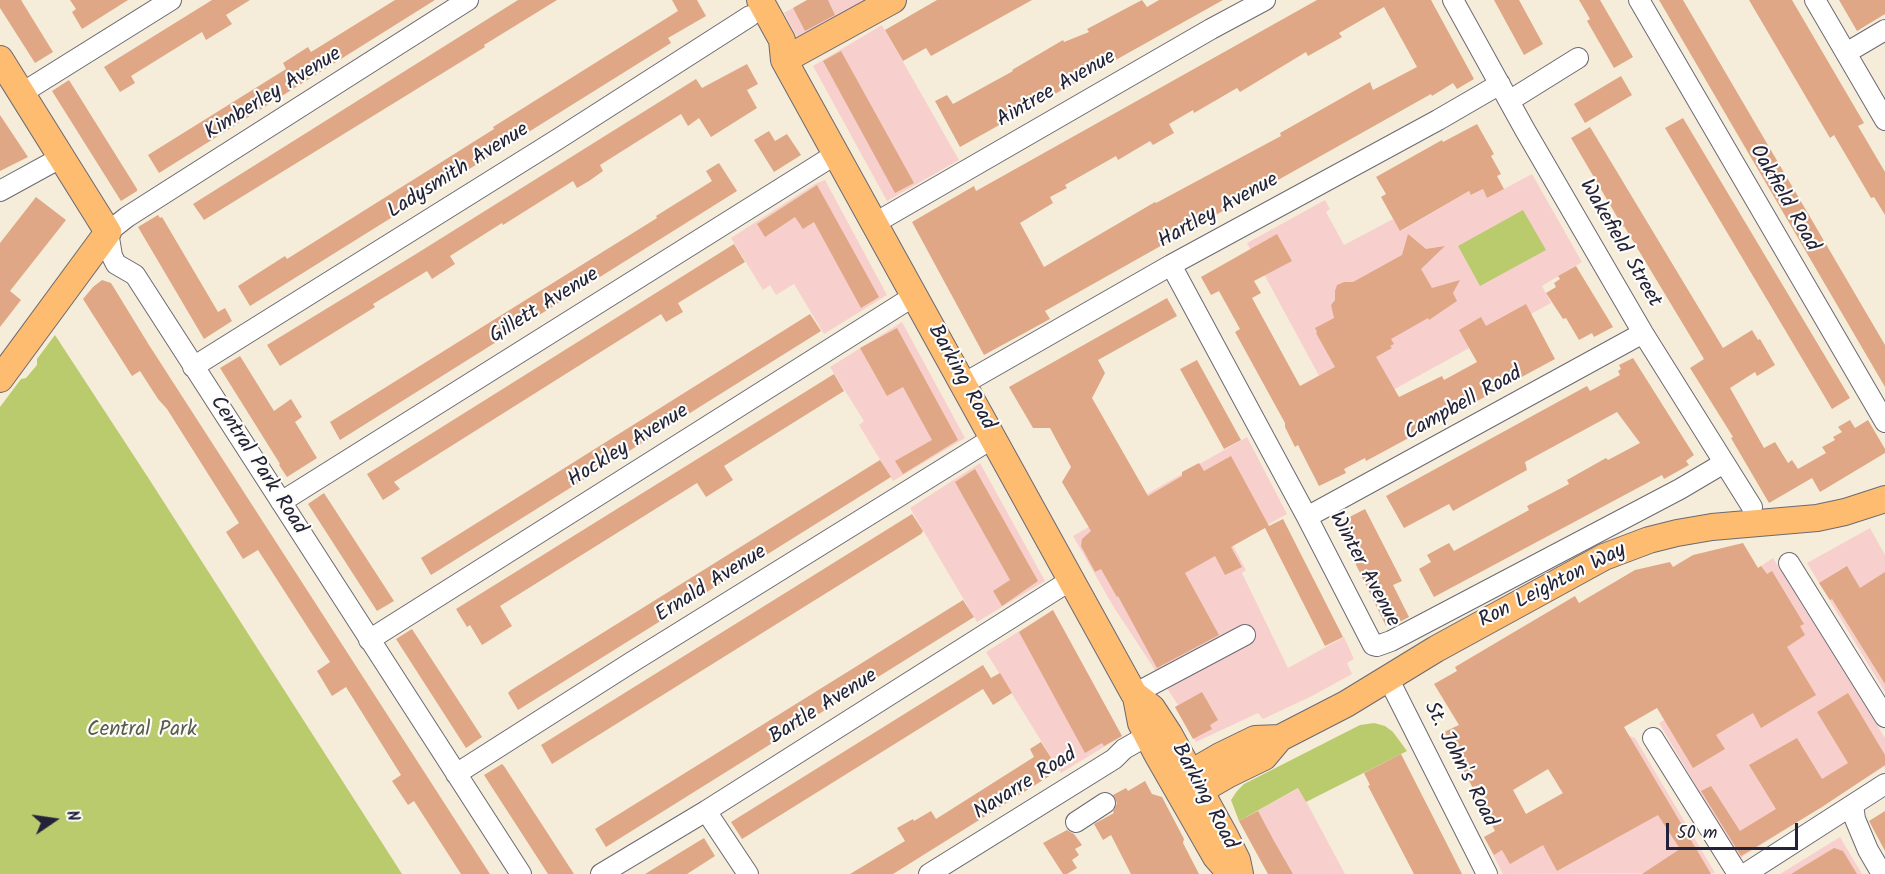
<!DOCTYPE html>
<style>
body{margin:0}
#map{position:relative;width:1885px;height:874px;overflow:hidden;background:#f5edd9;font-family:Kalam,sans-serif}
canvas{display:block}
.north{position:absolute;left:24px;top:790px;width:60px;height:60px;-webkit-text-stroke:4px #fdfcf7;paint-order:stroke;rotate:77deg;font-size:16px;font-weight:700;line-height:24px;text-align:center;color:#22223b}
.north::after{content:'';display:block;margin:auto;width:21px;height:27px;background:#22223b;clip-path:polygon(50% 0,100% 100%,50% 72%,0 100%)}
.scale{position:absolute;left:1666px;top:823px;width:132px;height:27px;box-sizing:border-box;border:3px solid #22223b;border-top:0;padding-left:8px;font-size:18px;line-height:21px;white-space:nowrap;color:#22223b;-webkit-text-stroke:4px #fdfcf7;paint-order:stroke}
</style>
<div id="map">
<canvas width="1885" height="874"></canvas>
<div class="north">N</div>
<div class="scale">50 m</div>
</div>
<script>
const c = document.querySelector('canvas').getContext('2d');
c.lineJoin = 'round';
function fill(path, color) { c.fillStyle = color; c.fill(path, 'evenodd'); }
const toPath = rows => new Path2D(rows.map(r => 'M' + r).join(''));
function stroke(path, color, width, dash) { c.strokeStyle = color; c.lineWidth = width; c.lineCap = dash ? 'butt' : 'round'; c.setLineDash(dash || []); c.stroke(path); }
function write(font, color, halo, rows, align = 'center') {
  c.font = font + ' Kalam,sans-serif'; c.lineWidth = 4.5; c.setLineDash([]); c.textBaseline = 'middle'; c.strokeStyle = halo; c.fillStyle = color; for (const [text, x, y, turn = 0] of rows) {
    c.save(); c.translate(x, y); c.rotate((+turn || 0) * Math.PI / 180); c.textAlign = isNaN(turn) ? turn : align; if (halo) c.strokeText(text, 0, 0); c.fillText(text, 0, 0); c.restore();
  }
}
fill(toPath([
 [807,0,865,0,798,39,784,13],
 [882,25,959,160,887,201,813,66],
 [1532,174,1582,262,1542,286,1551,303,1342,418,1247,243,1325,200,1330,209,1326,212,1344,245,1393,219,1401,231,1469,191,1472,195,1483,189,1487,198],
 [825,180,887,295,824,334,794,284,776,295,770,285,763,290,731,238,815,184],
 [902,322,965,438,893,481,859,425,864,421,830,367],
 [1247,437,1287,514,1232,544,1246,570,1242,573,1288,668,1344,637,1354,659,1347,663,1352,674,1312,696,1263,719,1258,713,1196,742,1175,707,1178,705,1113,606,1073,536],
 [980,463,1045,581,977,622,910,508],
 [1870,528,1885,555,1885,692,1807,563],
 [1773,558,1885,738,1885,766,1739,859,1659,723,1664,720,1758,568],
 [1053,610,1122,736,1061,773,986,652],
 [1630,736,1635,738,1715,873,1503,874,1484,837,1563,794,1556,782],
 [1299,788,1345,874,1268,874,1239,821],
 [1840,837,1862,874,1780,874]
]), '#f7d0ce');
fill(toPath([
 [1523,210,1546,250,1480,286,1458,246],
 [55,335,149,479,402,874,0,874,0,407,21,379,26,378,37,365,37,359],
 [1374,723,1385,726,1393,732,1407,751,1306,802,1298,788,1239,821,1231,800,1237,791,1244,784,1360,725]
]), '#bacb6e');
fill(toPath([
 [0,0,21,0,53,52,35,63,0,8],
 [70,0,128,0,82,29,72,12,76,9],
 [212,0,250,0,226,15,232,24,206,40,202,32,131,76,135,83,120,92,104,67],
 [395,0,435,0,159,173,148,155,286,69,283,63,308,47,311,52],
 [518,0,557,0,484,45,485,47,204,220,193,204],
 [672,0,697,0,706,16,668,38,671,43,250,306,238,286,285,256,287,259,494,129,493,127,678,11],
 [807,0,828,0,835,15,805,31,793,8],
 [937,0,1032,0,931,56,926,48,903,61,885,30],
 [1142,0,1147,7,1159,0,1223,0,960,147,935,101,947,95,953,104,1013,71,1012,70,1063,40,1064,42,1089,32,1087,29],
 [1317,0,1431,0,1474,79,1457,89,1453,83,1432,96,1431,94,1045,311,1050,319,984,355,912,222,974,186,976,191],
 [1384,7,1417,67,1373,90,1370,82,1280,133,1281,136,1156,203,1155,202,1044,267,1020,223,1053,203,1050,197,1067,188,1065,185,1116,156,1118,160,1150,141,1153,145,1174,133,1169,124,1193,110,1194,113,1237,88,1240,92,1306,52,1308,56,1342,37,1339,33],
 [1494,0,1519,0,1543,44,1524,55],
 [1579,0,1600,0,1633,57,1614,68,1587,21,1590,19],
 [1659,0,1683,0,1885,345,1885,387],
 [1749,0,1792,0,1864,123,1858,126,1885,172,1885,215,1874,197,1871,198,1834,135,1830,138],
 [1839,0,1885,0,1885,14,1857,31],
 [841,51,914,183,895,193,823,61],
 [747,64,758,84,747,90,757,108,711,137,699,118,688,126,681,114,600,165,603,171,589,181,577,188,573,181,503,225,502,223,450,256,455,264,432,279,427,271,373,304,375,307,280,366,267,345,416,254,696,79,702,88],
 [1621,76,1632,95,1585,123,1574,104],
 [69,80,137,189,137,191,121,201,52,91],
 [0,115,28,157,0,171],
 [1683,118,1850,398,1832,409,1665,128],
 [1477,124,1494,154,1491,156,1501,174,1497,176,1504,189,1487,198,1483,189,1471,195,1469,191,1400,231,1381,197,1386,194,1376,177,1442,140,1443,142],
 [1590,127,1723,348,1752,330,1758,340,1760,339,1775,365,1757,376,1755,372,1730,388,1764,448,1775,442,1788,463,1792,460,1798,469,1826,453,1822,447,1835,440,1833,437,1842,432,1838,427,1850,420,1855,428,1868,420,1885,449,1885,453,1820,492,1812,478,1769,503,1731,438,1733,437,1690,368,1704,359,1624,226,1623,227,1571,138],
 [769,131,775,141,787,134,801,155,774,172,754,140],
 [719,163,737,191,340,440,330,422,657,218,656,216,712,181,706,171],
 [817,185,879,297,861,308,814,222,803,229,795,217,765,237,757,224],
 [36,197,66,220,10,291,21,300,0,327,0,243],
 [158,215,160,218,162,217,218,312,225,308,232,321,204,339,138,227],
 [1277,234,1292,261,1254,281,1261,293,1252,298,1300,386,1335,367,1316,333,1317,332,1315,328,1334,318,1331,305,1335,300,1335,291,1337,285,1344,282,1353,282,1402,255,1408,234,1426,249,1445,246,1421,269,1432,288,1460,280,1453,293,1457,301,1429,320,1428,318,1391,339,1394,344,1390,346,1392,348,1376,357,1399,397,1442,376,1444,380,1477,362,1459,330,1481,317,1486,326,1526,304,1555,359,1366,461,1365,458,1344,469,1346,473,1319,486,1298,445,1295,447,1285,427,1285,423,1235,332,1240,329,1219,291,1211,295,1201,277],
 [734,244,745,262,678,303,683,312,666,322,661,314,394,482,400,489,383,500,367,474],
 [1576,266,1613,327,1594,337,1592,333,1579,340,1566,318,1563,319,1546,293,1556,287,1554,283,1560,279,1558,276],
 [102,280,111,283,149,345,490,874,461,874,414,801,408,805,392,781,401,775,346,687,332,696,317,671,330,662,258,550,243,559,226,532,239,523,167,409,158,399,140,371,132,376,83,299,93,287],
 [1167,298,1177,316,1098,360,1105,373,1092,398,1148,496,1182,476,1182,472,1199,463,1204,471,1231,456,1269,526,1283,519,1343,637,1325,646,1265,528,1231,547,1242,567,1225,575,1215,556,1185,573,1219,635,1157,668,1118,596,1117,597,1101,569,1095,572,1081,546,1082,539,1091,531,1062,482,1071,467,1050,428,1033,428,1009,387],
 [810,314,821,331,431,575,421,558],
 [897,328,958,440,903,474,895,461,932,440,903,387,887,396,860,348],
 [240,356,274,411,291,399,302,417,295,422,317,458,287,477,279,465,280,464,220,368],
 [1633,358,1694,455,1686,461,1689,465,1664,479,1662,475,1434,597,1419,569,1431,562,1427,555,1449,543,1454,551,1529,510,1527,506,1569,484,1567,480,1606,458,1608,460,1640,443,1617,412,1525,462,1527,470,1453,511,1449,504,1404,528,1386,496,1587,386,1590,391,1620,375,1618,371,1621,369,1619,365],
 [1197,360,1241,440,1224,449,1180,369],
 [834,374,844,391,724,466,733,480,706,497,697,483,500,606,512,626,482,645,470,625,467,627,456,609],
 [880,460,891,477,518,710,508,693,511,690],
 [975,469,1038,581,1002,606,993,591,1010,580,955,482],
 [324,493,394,601,377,611,308,504],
 [1365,509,1402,581,1393,585,1409,617,1390,627,1388,624,1386,626,1336,524],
 [912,514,923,531,921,534,552,764,541,745],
 [1743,543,1758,568,1761,566,1767,574,1772,571,1804,624,1800,626,1805,635,1787,647,1816,695,1761,728,1753,713,1716,735,1725,749,1693,768,1657,708,1624,727,1711,874,1642,874,1680,849,1658,815,1557,871,1543,845,1510,864,1502,850,1494,855,1484,837,1495,831,1444,732,1459,725,1434,684,1457,671,1455,667,1575,596,1579,603,1635,570,1670,562,1673,567,1693,555],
 [1548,769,1563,793,1526,814,1513,790],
 [1847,566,1860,588,1885,572,1885,684,1832,599,1830,600,1819,583],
 [963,600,974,617,606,847,595,829],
 [1053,610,1122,736,1104,746,1102,743,1085,753,1019,632],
 [412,629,482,737,466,748,396,639],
 [983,665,991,678,1000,673,1012,693,993,705,983,689,742,839,731,822],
 [1202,692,1218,720,1210,725,1212,729,1193,739,1175,707],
 [1848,693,1885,755,1885,765,1822,807,1741,856,1701,791,1711,786,1740,831,1776,809,1749,765,1797,738,1822,779,1848,763,1817,712],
 [1041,742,1059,770,893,874,850,874,905,841,897,828,913,819,914,821,931,811,936,819,1034,757,1030,749],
 [1401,754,1451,852,1462,874,1414,874,1368,786,1370,785,1364,773],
 [502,764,504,766,574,874,548,874,484,775],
 [1145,781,1152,794,1162,797,1184,839,1183,843,1199,874,1131,874,1111,835,1103,840,1094,824,1114,813,1113,812,1117,803,1113,795,1126,788,1128,791],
 [1258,811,1274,841,1293,874,1268,874,1239,821],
 [1885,811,1885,851,1869,821],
 [1067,830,1074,834,1082,845,1075,849,1079,855,1072,860,1077,868,1067,874,1063,874,1043,843],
 [704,838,715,856,687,874,645,874],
 [1834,848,1843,851,1857,874,1791,874]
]), '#dfa785');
const minor = toPath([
 [468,0,127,217,108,232,112,256,116,264,135,275,521,874],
 [1453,0,1525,130,1643,333,1752,507],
 [1639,0,1885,422],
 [1815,0,1885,120],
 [1846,53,1885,30],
 [22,93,171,0],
 [1509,101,1578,58],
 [0,191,62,157],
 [875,223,1211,29,1265,0],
 [1171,265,1307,517,1373,645,1377,646,1391,641,1680,489,1724,463],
 [193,367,558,139,750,16],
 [963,384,1171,265,1438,120,1500,84],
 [281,502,836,154],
 [1307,517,1643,333],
 [1789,563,1885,717],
 [369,640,914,296],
 [1388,678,1487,874],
 [1134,694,1245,635],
 [1653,738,1738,874],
 [456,774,632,662,993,438],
 [1853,805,1855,819,1868,850,1882,874],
 [706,811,748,874],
 [1076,822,1105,803],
 [601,874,706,811,1071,580],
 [929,874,1114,759,1124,749,1147,736],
 [1745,874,1885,784]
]);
const major = toPath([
 [760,0,782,40,784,60,1134,694,1152,708,1169,734,1225,836,1237,860,1240,874],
 [0,59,108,232,0,379],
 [784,60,893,0],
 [1136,697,1141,723,1157,754,1216,857,1231,874],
 [1177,781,1220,756,1255,739,1280,738],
 [1184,800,1229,774,1264,757,1280,738,1346,704,1436,649,1604,557,1649,540,1677,533,1712,527,1817,518,1845,512,1885,499]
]);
stroke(minor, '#6c6972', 22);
stroke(major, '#6c6972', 28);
stroke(minor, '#fff', 20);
stroke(major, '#fdbc70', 26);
write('21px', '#22223b', '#fdfcf7', [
 ["Aintree Avenue",1057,90,-30],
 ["Kimberley Avenue",274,95,-32],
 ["Ladysmith Avenue",459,172,-32],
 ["Oakfield Road",1783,199,60],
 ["Hartley Avenue",1219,212,-29],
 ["Wakefield Street",1619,244,60],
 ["Gillett Avenue",545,307,-32],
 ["Barking Road",960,378,61],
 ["Campbell Road",1464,405,-29],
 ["Hockley Avenue",629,447,-32],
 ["Central Park Road",257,466,57],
 ["Winter Avenue",1363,570,62],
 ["Ernald Avenue",712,585,-32],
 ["Ron Leighton Way",1553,587,-27],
 ["Bartle Avenue",824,708,-32],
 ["St. John's Road",1459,765,63],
 ["Navarre Road",1026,785,-32],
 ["Barking Road",1203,797,62]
]);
write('21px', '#575d4d', '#fdfcf7', [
 ["Central Park",142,731]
]);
</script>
